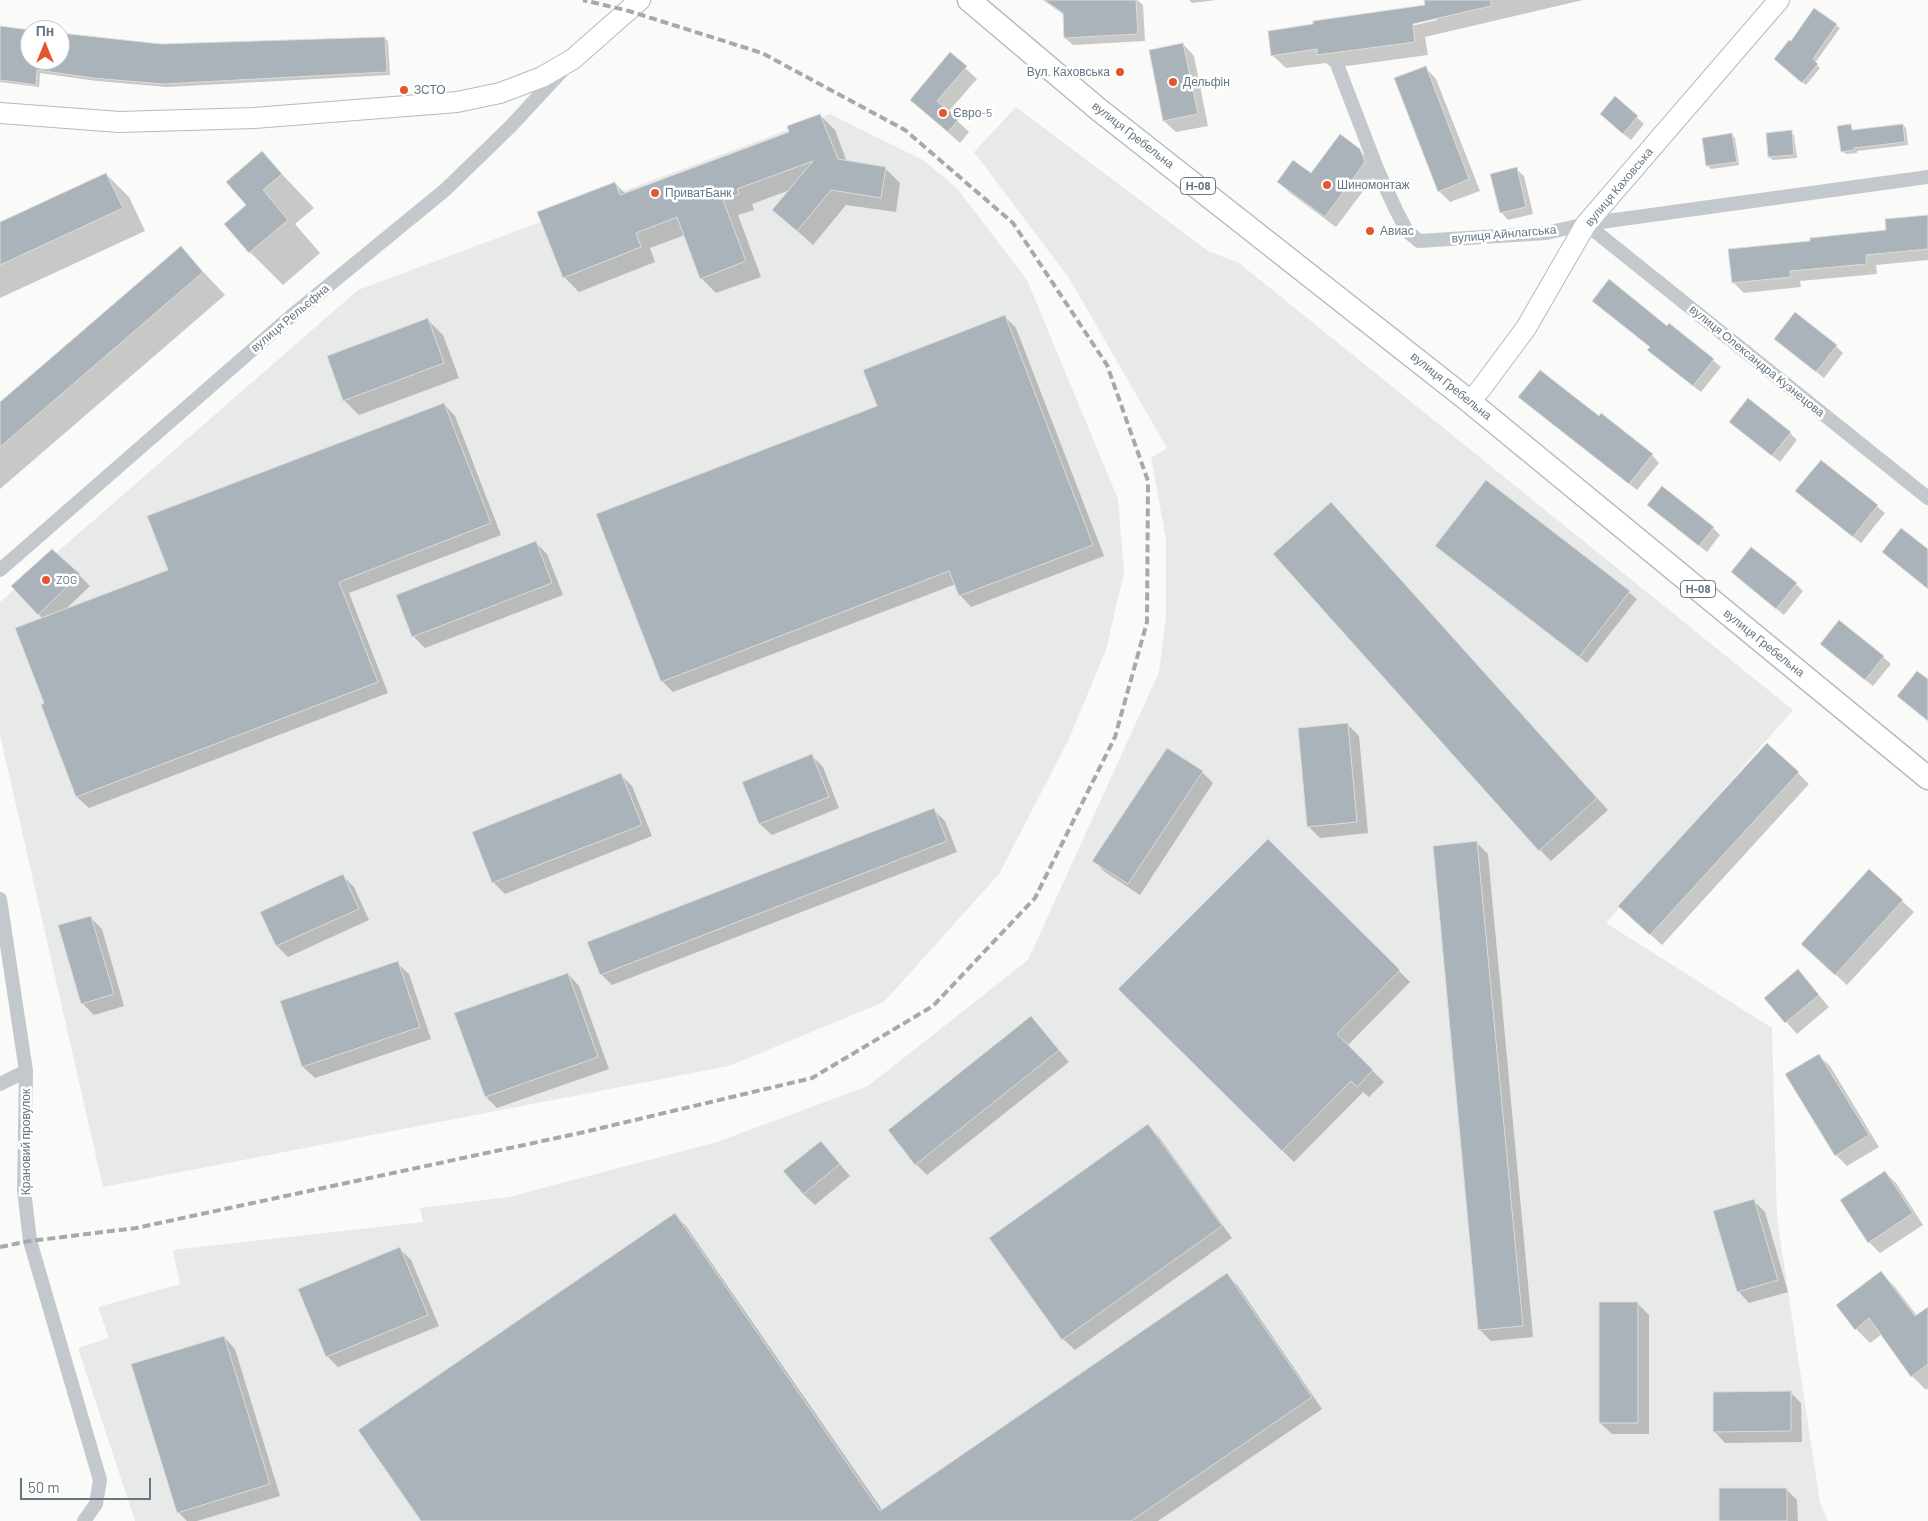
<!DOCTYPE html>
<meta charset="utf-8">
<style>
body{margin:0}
#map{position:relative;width:1928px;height:1521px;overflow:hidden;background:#fafaf8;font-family:Barlow,sans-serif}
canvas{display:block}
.north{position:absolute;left:20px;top:20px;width:50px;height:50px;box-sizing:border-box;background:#fff;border:1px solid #c1c8cd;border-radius:50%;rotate:0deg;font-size:14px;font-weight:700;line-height:20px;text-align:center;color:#657683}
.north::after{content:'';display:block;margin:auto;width:18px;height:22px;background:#e4572e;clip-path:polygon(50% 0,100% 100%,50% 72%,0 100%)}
.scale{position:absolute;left:20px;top:1478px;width:131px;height:22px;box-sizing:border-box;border:2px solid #657683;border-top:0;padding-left:6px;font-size:15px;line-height:18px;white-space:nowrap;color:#657683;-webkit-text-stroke:4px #fff;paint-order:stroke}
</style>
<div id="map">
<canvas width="1928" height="1521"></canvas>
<div class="north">Пн</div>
<div class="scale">50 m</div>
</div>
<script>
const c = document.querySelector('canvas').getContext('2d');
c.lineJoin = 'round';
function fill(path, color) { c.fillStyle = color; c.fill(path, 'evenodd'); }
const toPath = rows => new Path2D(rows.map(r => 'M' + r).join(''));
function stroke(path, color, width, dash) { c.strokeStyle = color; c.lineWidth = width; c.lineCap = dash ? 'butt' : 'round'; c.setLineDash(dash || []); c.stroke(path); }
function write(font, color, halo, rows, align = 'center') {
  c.font = font + ' Barlow,sans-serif'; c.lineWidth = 5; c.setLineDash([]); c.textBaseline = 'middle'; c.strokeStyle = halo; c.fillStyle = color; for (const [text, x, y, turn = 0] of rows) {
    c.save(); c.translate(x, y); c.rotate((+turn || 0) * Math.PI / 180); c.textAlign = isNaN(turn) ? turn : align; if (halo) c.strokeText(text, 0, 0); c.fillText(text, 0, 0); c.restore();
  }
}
fill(toPath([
 [1016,107,1208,251,1239,263,1793,710,1606,923,1772,1028,1777,1218,1820,1503,1828,1521,135,1521,78,1348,109,1338,98,1307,180,1284,173,1250,423,1222,420,1208,509,1197,717,1142,868,1086,1028,960,1159,672,1166,618,1166,539,1151,458,1167,448,1069,278,974,152],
 [830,114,923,160,956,187,1027,280,1118,499,1124,573,1106,650,1068,741,999,874,884,1002,729,1066,103,1187,0,735,0,602,358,290]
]), '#e8e9e9');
fill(toPath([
 [1043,0,1137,0,1143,5,1145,41,1073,45,1065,38,1064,15],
 [1189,0,1216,0,1192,3],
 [1429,0,1583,0,1425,37,1428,55,1332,68,1326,63,1286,68,1272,55,1427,6],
 [1436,18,1437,20,1407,27,1406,24],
 [1836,25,1840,28,1815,63,1820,68,1806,85,1779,63],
 [0,27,30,31,30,60,60,60,60,35,161,45,384,38,388,41,390,75,167,87,97,81,40,73,39,87,0,82],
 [1183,44,1194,56,1208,126,1176,132,1164,121,1150,51],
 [950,54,977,79,948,112,969,132,960,143,911,100],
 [1425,67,1436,79,1480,191,1450,202,1439,191],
 [1615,97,1644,124,1631,140,1608,121],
 [820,115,835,130,847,162,885,168,900,183,896,212,846,205,813,245,774,210,790,190,752,204,754,210,738,215,761,277,716,293,701,278,685,235,650,248,655,262,579,292,564,277,615,183,626,194,790,132],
 [1850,125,1854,131,1903,125,1906,128,1908,145,1857,151,1857,153,1846,154,1842,151],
 [1791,132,1794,135,1797,158,1773,160,1769,157],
 [1732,135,1735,138,1739,165,1711,169,1708,166],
 [1359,150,1371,162,1376,174,1336,227,1290,193,1279,182,1311,175],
 [262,153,314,208,295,224,320,253,283,285,250,252,226,224,248,205],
 [1516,169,1524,176,1533,214,1508,220,1501,212],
 [106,174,129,197,145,231,0,298,0,223],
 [1928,216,1928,260,1876,265,1877,274,1800,281,1801,287,1744,293,1733,282,1811,242,1888,231],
 [181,248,225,295,0,489,0,403],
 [1005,317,1016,328,1104,556,971,607,960,595,956,584,673,692,662,681,878,407],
 [428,320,443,335,459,378,359,415,344,400],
 [1669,324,1721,367,1701,392,1656,357],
 [1776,339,1836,346,1843,353,1824,378],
 [444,404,455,416,501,535,349,593,388,693,89,808,77,797,42,706,46,704,43,619,12,586,79,575,90,586,65,610,170,570],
 [1527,404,1599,418,1652,455,1659,463,1637,490],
 [1731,422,1790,433,1797,440,1780,462],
 [1821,461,1885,513,1861,543,1797,491],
 [1486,481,1637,599,1587,663,1436,546],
 [1656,512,1713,528,1720,535,1707,552],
 [1342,515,1608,810,1551,861,1540,850],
 [536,543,547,554,563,595,425,648,413,636],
 [1732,572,1796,584,1803,591,1784,615],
 [1829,651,1883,657,1891,664,1873,686],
 [1348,725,1359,736,1368,833,1320,838,1308,826],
 [812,756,823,767,839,808,772,835,760,824,744,782],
 [1202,772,1213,783,1140,895,1105,872,1094,861],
 [1798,773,1809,784,1662,945,1631,917],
 [621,775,632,786,652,836,505,894,494,883,474,833],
 [934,810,945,821,957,852,612,985,601,974],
 [1268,840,1410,982,1347,1046,1384,1082,1369,1097,1363,1092,1294,1162,1119,989],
 [1477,843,1488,854,1533,1337,1491,1341,1480,1330],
 [1869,871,1914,912,1847,985,1814,955],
 [343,876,354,887,369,920,288,957,277,946],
 [91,918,102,929,124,1006,94,1015,82,1003],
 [397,963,409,974,431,1039,315,1078,303,1067,281,1002],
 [1798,971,1829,1007,1797,1034,1765,998],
 [568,974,579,986,609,1069,497,1108,486,1097,456,1014],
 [1031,1017,1069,1062,927,1175,916,1164],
 [1818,1055,1830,1066,1879,1147,1847,1166,1836,1155],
 [1148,1125,1159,1137,1232,1238,1075,1350,1063,1339,991,1238],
 [821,1142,850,1176,815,1205,803,1194],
 [1885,1172,1896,1183,1923,1225,1880,1253,1869,1242],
 [1754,1201,1765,1212,1788,1292,1749,1303,1738,1291],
 [675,1215,686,1226,883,1511,1227,1275,1238,1286,1322,1409,1158,1521,423,1521],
 [400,1249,411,1260,439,1326,338,1367,327,1356],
 [1881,1273,1895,1287,1917,1316,1928,1308,1928,1388,1926,1390,1912,1376,1882,1334,1870,1343,1856,1329],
 [1637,1303,1649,1315,1649,1434,1612,1434,1600,1423],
 [224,1337,235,1349,280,1496,197,1521,187,1521,178,1512],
 [1790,1392,1801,1403,1802,1442,1725,1443,1714,1431],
 [1786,1489,1797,1500,1798,1521,1720,1521]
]), '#0003');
const building = toPath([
 [1044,0,1136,0,1138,34,1064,38,1063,13,1044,0],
 [1424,0,1491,0,1491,6,1413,24,1415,42,1317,55,1317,49,1271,56,1268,31,1313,24,1313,21,1425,5,1424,0],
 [1814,8,1837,24,1813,59,1818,64,1802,83,1774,59,1789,40,1791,41,1814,8],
 [0,26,30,30,30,60,60,60,60,33,161,44,385,37,387,72,163,84,93,78,37,70,36,85,0,80,0,26],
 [1183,43,1198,114,1163,121,1149,50,1183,43],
 [950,52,967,66,937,101,959,119,948,132,910,100,950,52],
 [1426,66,1469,179,1438,192,1394,78,1426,66],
 [1615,96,1638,116,1623,134,1600,114,1615,96],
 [820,114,838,159,886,167,881,198,831,190,797,231,772,210,813,161,737,189,739,194,723,200,746,261,700,279,677,217,636,233,641,247,563,278,537,212,615,182,620,195,789,132,787,126,820,114],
 [1851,124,1852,130,1903,124,1905,142,1854,148,1855,150,1841,152,1837,126,1851,124],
 [1792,130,1794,155,1768,157,1766,133,1792,130],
 [1732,133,1737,162,1706,166,1702,138,1732,133],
 [1340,134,1360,149,1365,162,1325,217,1277,182,1293,160,1311,173,1340,134],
 [262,151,282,174,263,190,288,220,249,253,224,224,246,205,226,182,262,151],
 [1517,167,1526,207,1500,213,1490,174,1517,167],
 [106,173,123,208,0,265,0,222,106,173],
 [1928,215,1928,249,1866,255,1867,264,1790,271,1791,277,1732,283,1728,249,1810,241,1810,238,1886,230,1885,219,1928,215],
 [181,246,203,272,0,447,0,402,181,246],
 [1609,279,1667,326,1669,323,1714,359,1693,386,1647,350,1650,347,1592,301,1609,279],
 [1795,312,1837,345,1816,372,1774,339,1795,312],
 [1005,315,1093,545,959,596,949,571,661,682,596,514,877,406,863,370,1005,315],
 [428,318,444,363,343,401,327,356,428,318],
 [1540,370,1599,416,1601,413,1653,454,1629,484,1518,397,1540,370],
 [1748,398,1791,432,1772,456,1729,422,1748,398],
 [444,403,491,523,339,582,378,682,76,797,41,705,44,703,15,628,168,570,147,516,444,403],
 [1821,460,1878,505,1853,537,1795,491,1821,460],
 [1486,480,1630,591,1579,657,1435,546,1486,480],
 [1662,486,1714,527,1699,546,1647,505,1662,486],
 [1331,502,1597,798,1539,851,1273,554,1331,502],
 [1901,528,1928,549,1928,589,1882,552,1901,528],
 [536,541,552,583,412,637,396,595,536,541],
 [1751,547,1797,583,1776,609,1731,572,1751,547],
 [52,549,80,574,38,615,11,586,52,549],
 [1839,620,1884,656,1865,680,1820,644,1839,620],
 [1917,671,1928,679,1928,721,1897,696,1917,671],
 [1348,723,1357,822,1307,827,1298,728,1348,723],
 [1767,743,1799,772,1650,935,1618,906,1767,743],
 [1167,748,1203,771,1128,884,1092,861,1167,748],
 [812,754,829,797,759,824,742,782,812,754],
 [621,773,642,825,492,883,472,832,621,773],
 [934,808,947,841,600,975,587,942,934,808],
 [1268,839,1400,970,1337,1034,1373,1070,1357,1087,1351,1081,1282,1151,1118,989,1268,839],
 [1477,841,1523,1326,1478,1330,1433,846,1477,841],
 [1869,869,1903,900,1835,975,1801,944,1869,869],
 [343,874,359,909,276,946,260,912,343,874],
 [91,916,114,994,81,1004,58,925,91,916],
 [398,961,420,1027,302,1067,280,1001,398,961],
 [1798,969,1819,995,1785,1023,1764,998,1798,969],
 [568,973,598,1057,485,1097,454,1013,568,973],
 [1031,1016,1059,1050,915,1165,888,1130,1031,1016],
 [1819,1054,1869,1135,1835,1156,1785,1074,1819,1054],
 [1148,1124,1222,1226,1062,1340,989,1238,1148,1124],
 [821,1141,840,1164,803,1194,783,1171,821,1141],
 [1885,1171,1913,1213,1868,1243,1840,1200,1885,1171],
 [1754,1199,1778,1280,1737,1292,1713,1211,1754,1199],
 [675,1213,880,1511,1227,1273,1312,1397,1131,1521,421,1521,358,1430,675,1213],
 [400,1247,428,1315,326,1357,298,1289,400,1247],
 [1881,1271,1915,1316,1928,1307,1928,1364,1911,1377,1869,1318,1855,1330,1836,1305,1881,1271],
 [1599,1302,1638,1302,1638,1423,1599,1423,1599,1302],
 [224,1336,270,1484,177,1513,131,1364,224,1336],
 [1791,1391,1791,1431,1713,1432,1713,1392,1791,1391],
 [1719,1488,1787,1488,1787,1521,1719,1521,1719,1488]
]);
fill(building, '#aab3b9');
stroke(building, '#dcdcda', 1);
const secondary = toPath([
 [0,113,119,122,254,118,457,102,500,93,542,77,573,59,640,0],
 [1469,401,1480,390,1526,328,1586,224,1779,0]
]);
const primary = toPath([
 [969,0,1098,109,1469,401,1928,778]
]);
stroke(secondary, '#b3babf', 22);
stroke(primary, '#b5babe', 25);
stroke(toPath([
 [1338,67,1378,171,1396,210,1407,231,1419,241,1546,233,1586,224,1928,177],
 [1586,224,1928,498],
 [0,570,290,317,445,190,510,127,562,71],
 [0,899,26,1071,24,1190,30,1241,100,1480,96,1504,84,1521],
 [0,1084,26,1071]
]), '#c3c8cc', 14);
stroke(secondary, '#fff', 20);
stroke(primary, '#fff', 22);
stroke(toPath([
 [0,1247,30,1241,136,1228,580,1133,812,1078,933,1006,1035,898,1115,737,1147,622,1148,481,1107,365,1013,223,905,130,762,53,629,11,583,0]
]), '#a2aab0', 4, [8, 4]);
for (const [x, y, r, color] of [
 [1120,72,5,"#e4572e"],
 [1173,82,5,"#e4572e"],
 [404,90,5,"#e4572e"],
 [943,113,5,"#e4572e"],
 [1327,185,5,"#e4572e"],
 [655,193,5,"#e4572e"],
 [1370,231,5,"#e4572e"],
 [46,580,5,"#e4572e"]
]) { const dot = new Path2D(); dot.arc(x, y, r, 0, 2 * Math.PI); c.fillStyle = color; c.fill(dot); stroke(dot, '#fff', 2); }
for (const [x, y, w] of [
 [1198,186,35],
 [1698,589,35]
]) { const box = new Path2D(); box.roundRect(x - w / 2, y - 8.5, w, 17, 4); c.fillStyle = '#fff'; c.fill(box); stroke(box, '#657683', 1); }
write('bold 11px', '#657683', null, [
 ["Н-08",1198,186],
 ["Н-08",1698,589]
]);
write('12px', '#657683', '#fff', [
 ["Вул. Каховська",1110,72,"right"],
 ["Дельфін",1183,82],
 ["ЗСТО",414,90],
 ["Євро-5",953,113],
 ["Шиномонтаж",1337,185],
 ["ПриватБанк",665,193],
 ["Авиас",1380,231],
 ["ZOG",56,580]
], 'left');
write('12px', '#657683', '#fff', [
 ["вулиця Гребельна",1133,135,38],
 ["вулиця Каховська",1619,187,-50],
 ["вулиця Айнлагська",1504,234,-5],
 ["вулиця Рельєфна",290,318,-40],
 ["вулиця Олександра Кузнецова",1757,361,39],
 ["вулиця Гребельна",1451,386,39],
 ["вулиця Гребельна",1764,643,39],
 ["Крановий провулок",26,1142,-90]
]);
</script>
